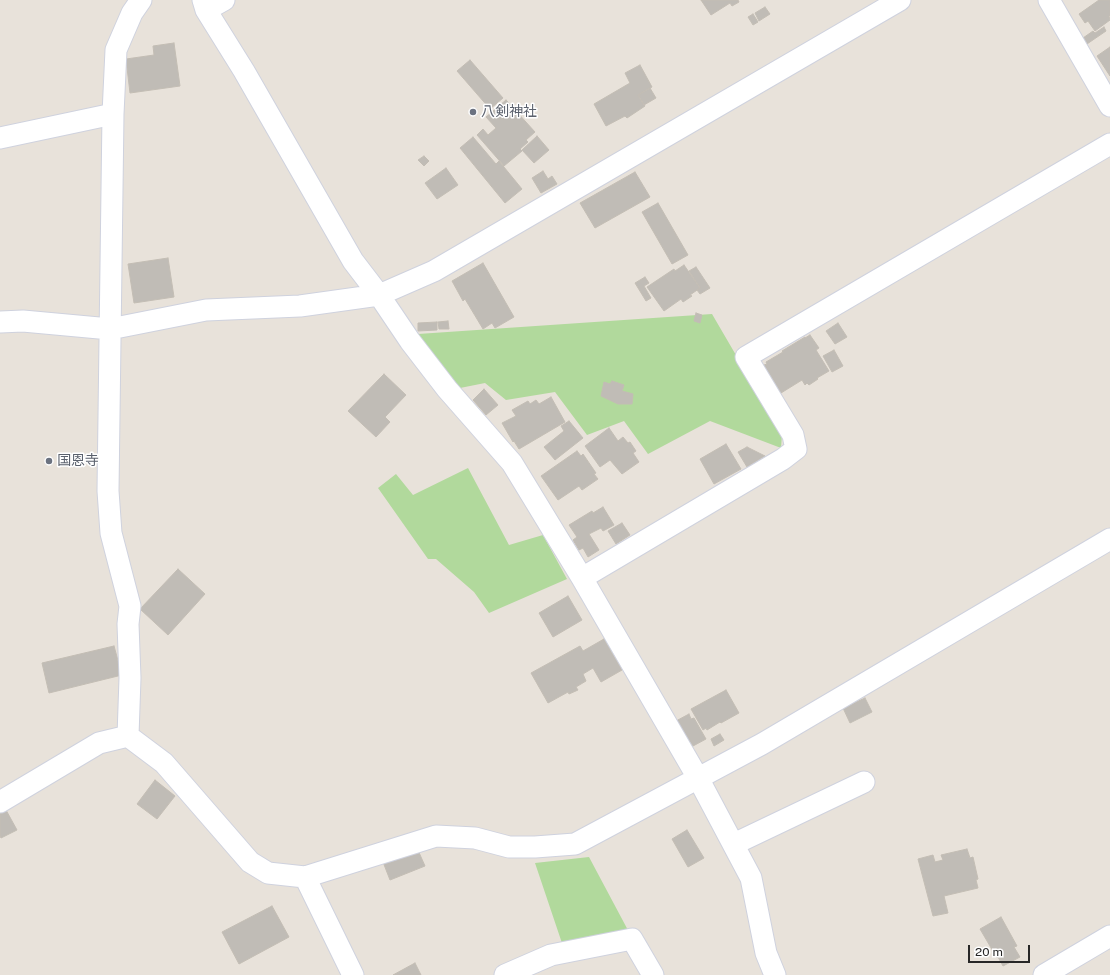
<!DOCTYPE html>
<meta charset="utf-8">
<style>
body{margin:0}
#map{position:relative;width:1110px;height:975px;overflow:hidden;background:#e8e2da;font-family:"Public Sans",sans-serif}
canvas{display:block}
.scale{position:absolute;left:968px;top:945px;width:62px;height:18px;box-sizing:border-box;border:2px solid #272727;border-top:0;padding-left:5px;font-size:12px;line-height:14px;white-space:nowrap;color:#272727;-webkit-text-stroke:3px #fff;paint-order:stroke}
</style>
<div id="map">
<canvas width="1110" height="975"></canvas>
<div class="scale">20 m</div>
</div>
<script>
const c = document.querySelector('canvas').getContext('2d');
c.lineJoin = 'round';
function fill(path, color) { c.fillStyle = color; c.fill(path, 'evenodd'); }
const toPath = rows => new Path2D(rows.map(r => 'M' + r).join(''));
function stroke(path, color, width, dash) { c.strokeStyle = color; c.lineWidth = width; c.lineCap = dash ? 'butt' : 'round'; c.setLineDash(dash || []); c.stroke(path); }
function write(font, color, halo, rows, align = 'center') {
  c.font = font + ' "Public Sans","Noto Sans JP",sans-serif'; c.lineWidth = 3; c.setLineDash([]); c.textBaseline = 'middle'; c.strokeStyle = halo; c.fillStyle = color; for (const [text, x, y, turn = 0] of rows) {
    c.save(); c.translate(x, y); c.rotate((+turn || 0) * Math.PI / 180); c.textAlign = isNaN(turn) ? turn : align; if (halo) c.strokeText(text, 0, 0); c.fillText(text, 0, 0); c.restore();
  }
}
fill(toPath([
 [712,314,782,434,781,448,710,421,648,454,624,421,587,435,555,392,506,400,485,383,460,388,418,334],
 [468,468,509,545,543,535,567,579,489,613,474,592,436,559,428,559,378,488,396,474,413,495],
 [589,857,630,934,566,955,535,863]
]), '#b1d99c');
const building = toPath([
 [701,0,738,0,739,2,732,6,730,3,711,15,701,0],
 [1099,0,1110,0,1110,15,1109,16,1110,20,1095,31,1088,21,1085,23,1079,14,1099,0],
 [765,7,770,14,759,21,755,13,765,7],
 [753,14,758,22,753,25,748,17,753,14],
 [1104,27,1106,31,1087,44,1083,38,1093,31,1095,33,1104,27],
 [174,43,180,86,130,93,126,59,154,55,153,46,174,43],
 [1110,47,1110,76,1097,56,1110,47],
 [470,60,503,98,490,109,457,71,470,60],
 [640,65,652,87,638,95,645,106,627,118,625,116,606,126,594,104,630,83,625,73,640,65],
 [650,88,656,98,644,105,638,95,650,88],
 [506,100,535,132,526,140,528,142,520,149,522,151,504,166,477,135,483,129,488,135,496,128,486,117,506,100],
 [537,136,549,150,534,163,522,150,537,136],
 [473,137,496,164,499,161,522,189,505,203,460,148,473,137],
 [424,156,429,161,424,166,418,160,424,156],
 [446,168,458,185,437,199,425,183,446,168],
 [543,171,548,179,552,176,557,184,541,193,532,178,543,171],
 [635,172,650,197,595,228,580,203,635,172],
 [658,203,688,255,672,264,642,212,658,203],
 [168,258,174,297,134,303,128,264,168,258],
 [483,263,514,317,495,328,492,323,483,329,465,299,463,301,452,281,483,263],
 [684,265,700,288,690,295,692,296,683,302,681,299,664,311,647,287,674,269,675,271,684,265],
 [696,267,710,288,700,294,697,290,700,288,689,271,696,267],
 [645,277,649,283,644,286,651,298,646,301,635,283,645,277],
 [696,313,702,315,700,323,694,321,696,313],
 [448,321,449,329,439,329,438,322,448,321],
 [437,322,437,330,418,331,418,323,437,322],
 [838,323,847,337,835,344,826,331,838,323],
 [810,335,819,348,816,350,829,371,817,378,818,379,809,385,807,383,805,385,802,380,781,393,764,365,767,364,766,362,783,352,782,351,805,337,805,338,810,335],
 [834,350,843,366,832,372,823,356,834,350],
 [384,374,406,395,385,417,390,422,376,437,348,411,384,374],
 [612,381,624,385,622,391,633,394,632,404,618,404,601,396,604,382,610,384,612,381],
 [484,389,498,405,486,415,473,400,484,389],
 [551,397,565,422,519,449,514,441,513,442,502,423,516,416,512,410,528,401,530,404,536,400,539,404,551,397],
 [569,421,583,438,555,460,544,447,564,431,561,426,569,421],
 [609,428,618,441,623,437,628,443,630,442,636,451,633,453,639,462,622,474,610,460,600,467,585,446,609,428],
 [726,444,741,469,714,484,700,459,726,444],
 [747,447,765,456,747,467,738,452,747,447],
 [577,451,581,456,583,454,596,473,594,474,598,479,582,490,579,486,558,500,541,476,577,451],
 [603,507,614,525,603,531,601,528,589,534,599,550,588,557,583,548,579,550,573,540,577,537,569,525,592,511,593,513,603,507],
 [622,523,630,535,616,544,608,531,622,523],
 [178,569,205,594,168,635,140,609,178,569],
 [568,596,582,620,553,637,539,613,568,596],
 [604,639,622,670,601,682,593,668,583,674,586,681,576,687,578,690,569,694,568,692,548,703,531,673,580,646,583,651,604,639],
 [114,646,122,675,49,693,42,663,114,646],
 [726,690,739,713,721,723,720,722,707,730,706,728,703,730,691,709,726,690],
 [865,698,872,712,850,723,843,708,865,698],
 [689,714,691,719,694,718,706,739,693,746,690,742,688,744,676,721,689,714],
 [720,734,724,740,714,746,711,739,720,734],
 [155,780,175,796,157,819,137,804,155,780],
 [6,810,17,830,1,838,0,836,0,813,6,810],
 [687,830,704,858,688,867,672,839,687,830],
 [417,848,425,866,390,880,383,862,417,848],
 [967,849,970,858,973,857,978,879,976,880,978,888,944,896,948,913,933,916,918,859,933,855,935,862,943,860,941,855,967,849],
 [272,906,289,937,239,964,222,932,272,906],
 [1001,917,1017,946,1014,947,1020,957,1003,966,998,957,997,958,980,929,1001,917],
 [415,963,421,975,393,975,415,963]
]);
fill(building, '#c0bcb6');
stroke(building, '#c3bdb4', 1);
const minor = toPath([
 [203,0,206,10,244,71,353,261,379,295,410,341,447,389,512,463,582,578,698,778,751,878,766,953,775,975],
 [1049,0,1110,106],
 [206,10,224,0],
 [0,138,113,114],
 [0,322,23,321,110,329,206,310,300,306,379,295,434,271,900,0],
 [582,578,783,459,796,449,793,435,746,357,1110,144],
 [128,736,164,763,250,862,268,873,305,877,436,836,475,838,509,847,535,847,575,844,762,744,1110,539],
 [128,736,130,678,128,624,130,606,111,533,108,491,113,114,116,50,132,13,141,0],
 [0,802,99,743,128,736],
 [734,844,864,782],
 [305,877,353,975],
 [505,975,551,955,632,939,653,975],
 [1044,975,1110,936]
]);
stroke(minor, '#cfd2de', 23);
stroke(minor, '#fff', 21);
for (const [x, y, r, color] of [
 [473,112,4,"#6b7280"],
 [49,461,4,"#6b7280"]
]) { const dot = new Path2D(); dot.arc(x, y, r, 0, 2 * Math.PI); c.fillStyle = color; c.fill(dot); stroke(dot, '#fff', 1.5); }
write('14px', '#5b616d', '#fff', [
 ["八剣神社",481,112],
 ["国恩寺",57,461]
], 'left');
</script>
